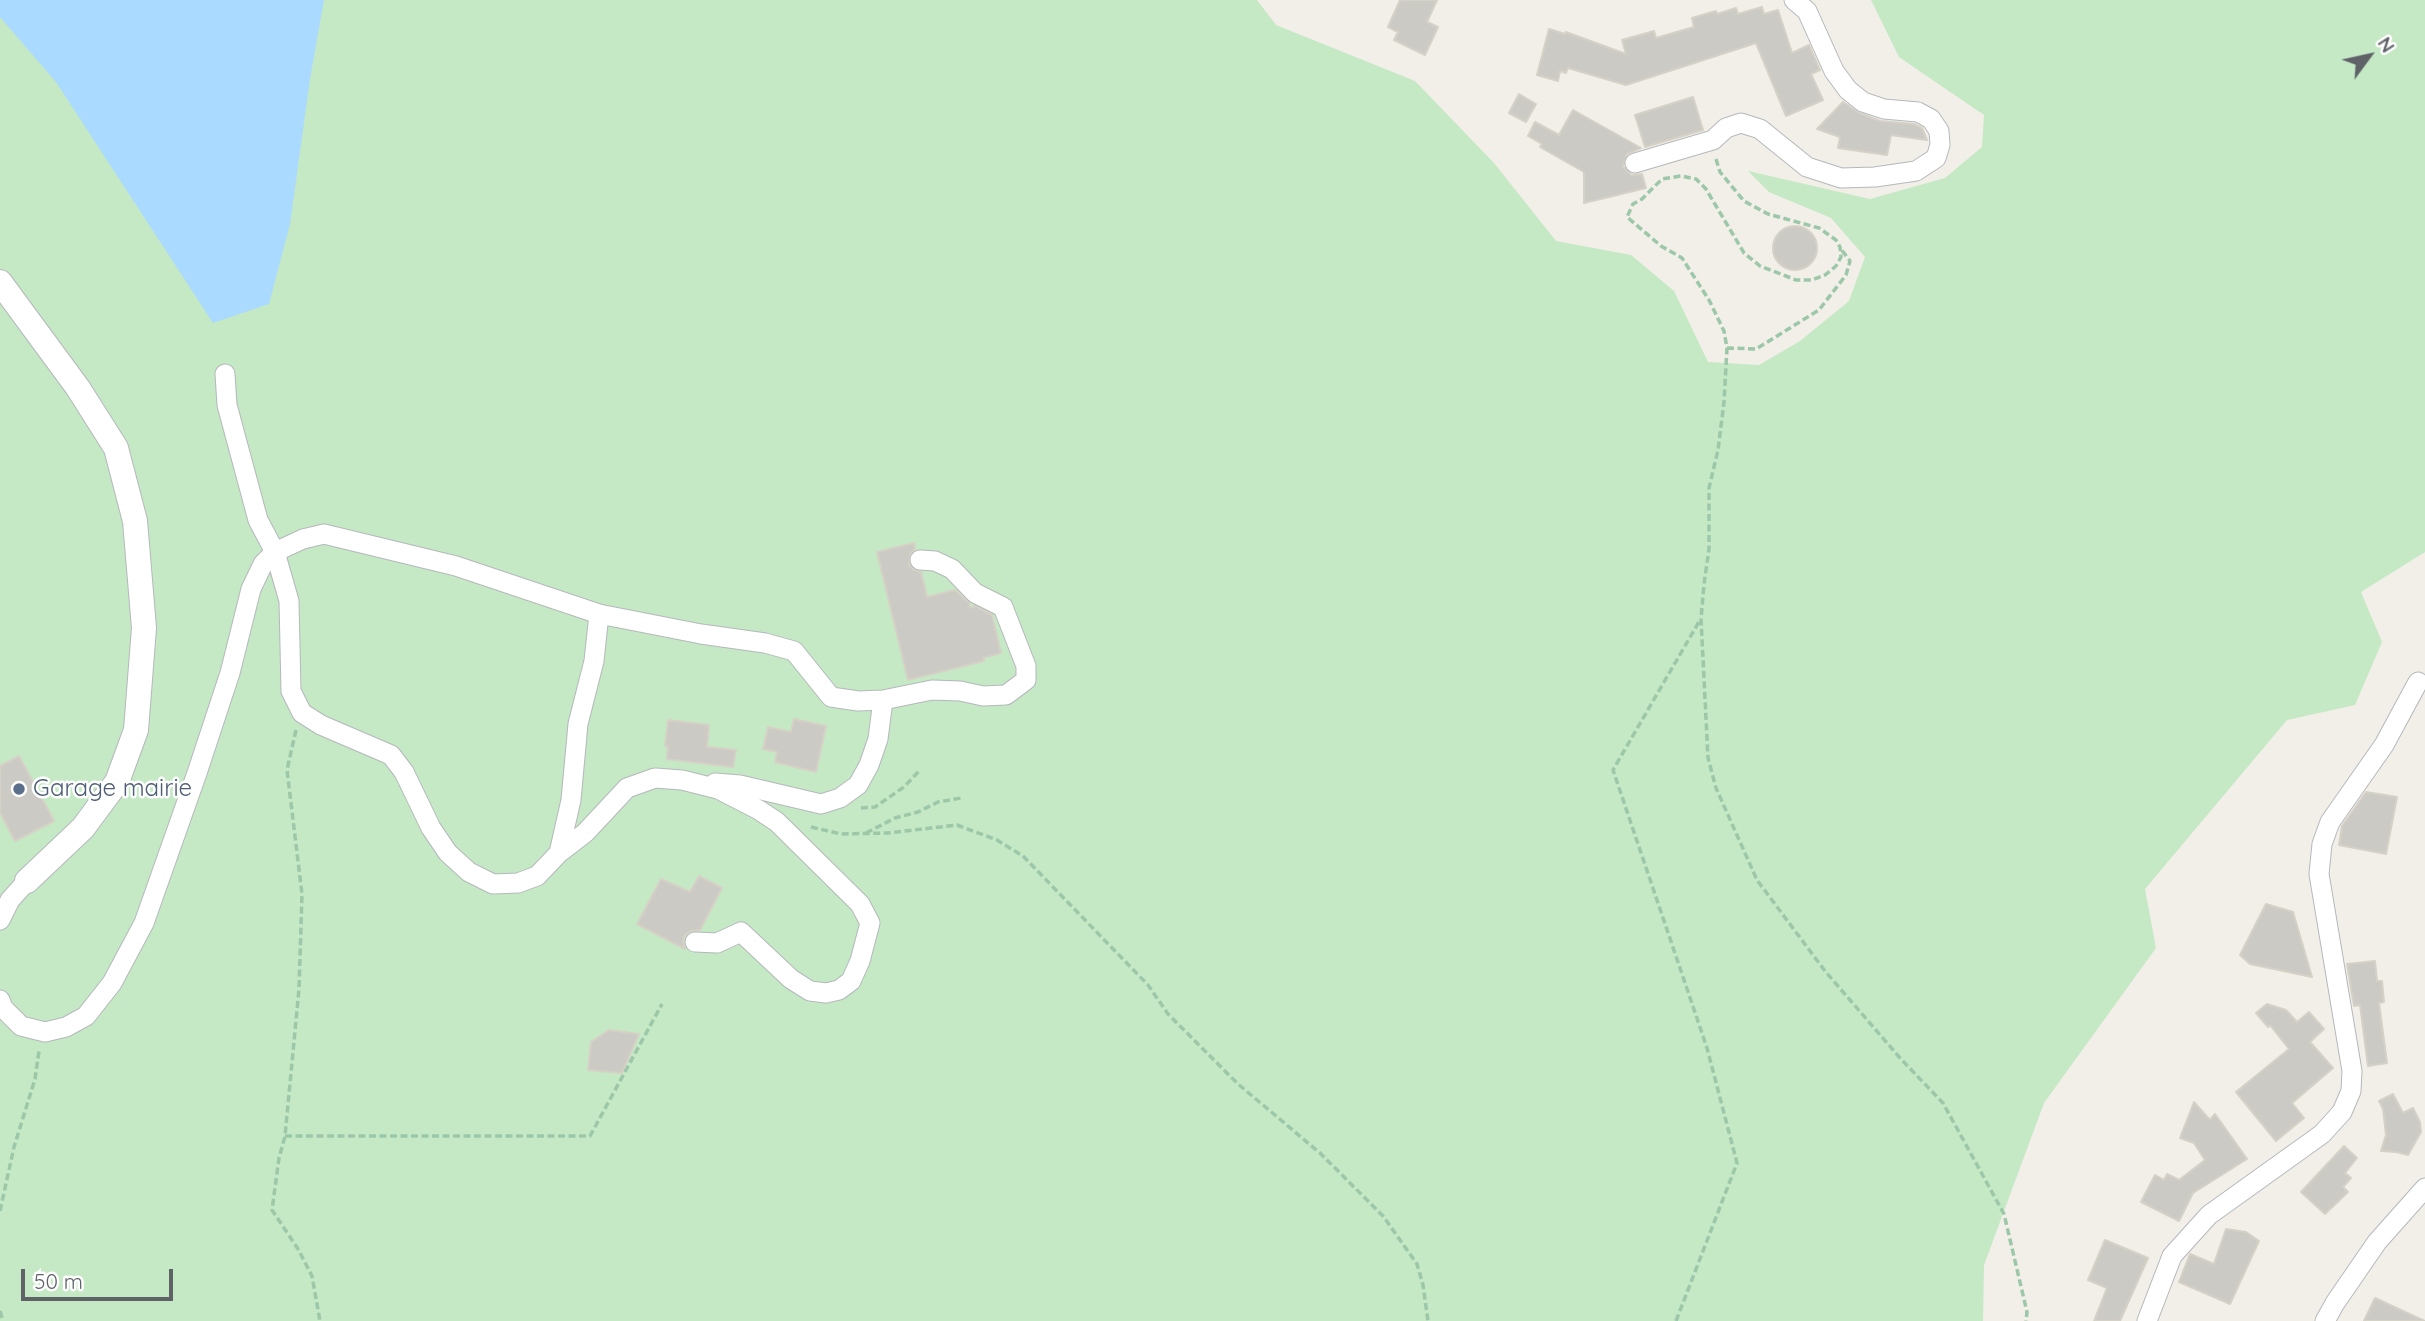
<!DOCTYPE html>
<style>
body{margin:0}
#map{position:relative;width:2425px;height:1321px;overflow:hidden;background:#f1efe8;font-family:Quicksand,sans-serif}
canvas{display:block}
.north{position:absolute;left:2334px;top:21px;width:70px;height:70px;-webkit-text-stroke:5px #fff;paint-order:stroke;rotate:57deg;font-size:19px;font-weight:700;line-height:28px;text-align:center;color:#5f6368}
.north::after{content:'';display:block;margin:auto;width:24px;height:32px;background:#5f6368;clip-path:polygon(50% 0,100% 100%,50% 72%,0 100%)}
.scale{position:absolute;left:21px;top:1269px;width:152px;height:32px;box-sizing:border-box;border:4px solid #5f6368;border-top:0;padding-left:9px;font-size:21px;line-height:24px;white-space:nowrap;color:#5f6368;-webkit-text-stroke:5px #fff;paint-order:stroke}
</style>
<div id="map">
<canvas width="2425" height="1321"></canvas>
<div class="north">N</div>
<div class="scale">50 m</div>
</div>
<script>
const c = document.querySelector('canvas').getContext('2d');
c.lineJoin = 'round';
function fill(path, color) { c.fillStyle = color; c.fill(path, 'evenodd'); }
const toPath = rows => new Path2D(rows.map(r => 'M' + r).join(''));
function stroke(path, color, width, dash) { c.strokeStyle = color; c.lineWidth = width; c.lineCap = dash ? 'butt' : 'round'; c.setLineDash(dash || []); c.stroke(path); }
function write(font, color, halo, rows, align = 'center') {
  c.font = font + ' Quicksand,sans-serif'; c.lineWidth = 5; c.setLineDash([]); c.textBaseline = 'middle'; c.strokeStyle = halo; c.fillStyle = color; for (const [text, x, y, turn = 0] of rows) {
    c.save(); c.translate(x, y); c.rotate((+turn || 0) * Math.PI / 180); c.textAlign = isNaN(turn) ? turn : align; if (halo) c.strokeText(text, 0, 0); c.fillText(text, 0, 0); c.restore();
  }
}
fill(toPath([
 [0,0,1257,0,1276,25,1415,81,1494,163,1556,241,1631,255,1674,291,1708,362,1759,365,1800,341,1849,301,1865,257,1831,218,1769,192,1748,171,1870,199,1945,178,1982,147,1984,115,1899,57,1871,0,2425,0,2425,552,2361,592,2382,642,2355,705,2287,720,2145,889,2156,948,2044,1103,1984,1265,1983,1321,0,1321]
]), '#c5e8c5');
fill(toPath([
 [0,0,324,0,310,79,290,224,269,304,213,323,56,82,0,17]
]), '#aadaff');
const building = toPath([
 [1400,0,1437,0,1427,22,1438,27,1425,55,1394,40,1398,32,1388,27,1400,0],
 [1762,7,1764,14,1778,10,1792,53,1809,45,1820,70,1811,74,1823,100,1786,116,1756,43,1626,85,1568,68,1566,73,1560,71,1558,81,1537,75,1549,29,1565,34,1566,32,1626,54,1622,40,1654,31,1656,38,1694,27,1692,18,1716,11,1717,14,1736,8,1738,14,1762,7],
 [1519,94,1536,104,1526,122,1509,113,1519,94],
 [1693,97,1703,130,1645,147,1635,115,1693,97],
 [1843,102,1859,113,1880,121,1914,124,1922,128,1927,140,1891,135,1887,155,1838,148,1840,137,1817,129,1843,102],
 [1573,110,1641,148,1627,154,1623,166,1631,175,1642,174,1646,188,1584,203,1584,172,1540,147,1542,144,1528,136,1535,122,1559,135,1573,110],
 '1773 248a22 22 0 1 1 44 0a22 22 0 1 1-44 0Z',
 [914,543,915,549,910,554,909,565,914,570,921,572,927,597,955,590,969,603,970,608,975,606,992,615,1001,653,983,658,984,661,908,680,877,552,914,543],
 [794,719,826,726,816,772,775,762,777,752,763,749,768,727,791,732,794,719],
 [668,720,709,725,707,747,736,750,733,767,667,759,668,746,665,746,668,720],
 [19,756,54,821,15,841,0,813,0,766,19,756],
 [2366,792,2397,797,2386,854,2339,845,2342,826,2366,792],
 [699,876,722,888,700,930,690,931,684,936,683,942,685,949,637,924,661,879,690,892,699,876],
 [2266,904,2293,912,2312,977,2250,964,2240,955,2266,904],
 [2375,961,2377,981,2382,981,2384,1002,2379,1003,2387,1063,2368,1066,2360,1005,2354,1006,2347,964,2375,961],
 [2267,1004,2286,1010,2297,1022,2309,1012,2324,1029,2310,1042,2333,1068,2292,1103,2304,1118,2276,1141,2236,1092,2289,1049,2270,1025,2268,1027,2256,1013,2267,1004],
 [609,1030,639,1034,622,1073,588,1070,591,1042,609,1030],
 [2393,1094,2403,1113,2413,1108,2420,1122,2421,1132,2408,1155,2396,1152,2381,1151,2386,1135,2383,1109,2379,1101,2393,1094],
 [2194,1102,2210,1120,2215,1114,2247,1159,2193,1193,2179,1221,2141,1202,2155,1175,2164,1180,2167,1174,2179,1180,2205,1160,2194,1143,2180,1138,2194,1102],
 [2344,1146,2357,1158,2345,1173,2351,1178,2343,1187,2348,1192,2325,1214,2301,1192,2344,1146],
 [2226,1229,2246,1232,2259,1241,2230,1304,2179,1282,2190,1254,2214,1264,2226,1229],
 [2105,1240,2148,1258,2120,1321,2094,1321,2107,1288,2088,1280,2105,1240],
 [2375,1298,2425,1321,2364,1321,2375,1298]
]);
fill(building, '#cccac5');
stroke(building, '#d6d1c6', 2);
const minor = toPath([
 [1635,163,1713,140,1726,128,1741,123,1760,129,1807,167,1841,178,1875,177,1916,171,1936,158,1940,145,1939,131,1931,119,1918,112,1884,109,1863,102,1848,90,1834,71,1807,11,1794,0],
 [225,374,227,405,258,520,275,552,289,601,291,691,302,713,321,725,391,755,404,772,431,828,448,853,469,872,493,884,518,883,537,876,559,853,571,800,578,724,594,661,599,614],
 [715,783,740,785,821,804,840,798,858,785,869,765,878,739,883,700],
 [559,853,585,833,627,788,655,778,682,780,718,789,759,810,777,822,860,904,870,923,860,961,851,981,839,990,826,993,810,991,791,979,741,932,717,943,695,942],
 [0,920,10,900,27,881],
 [0,1000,3,1008,21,1026,45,1032,66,1027,86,1016,112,983,144,923,197,773,230,673,251,589,263,564,275,552,303,539,324,534,456,566,599,614,701,634,765,643,794,651,831,697,858,701,883,700,932,690,960,691,983,696,1006,695,1026,680,1026,666,1003,607,975,593,952,569,935,561,920,560],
 [2147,1321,2172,1256,2209,1215,2322,1134,2342,1112,2351,1091,2352,1071,2319,874,2322,844,2330,822,2384,745,2418,682],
 [2325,1321,2335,1303,2377,1242,2425,1188]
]);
const tertiary = toPath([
 [0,282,78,388,116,448,135,521,144,628,136,730,117,782,83,828,27,881]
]);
stroke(minor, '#b5b8bc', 21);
stroke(tertiary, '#b5b8bc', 26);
stroke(toPath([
 [1716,159,1720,172,1744,201,1768,214,1819,228,1836,240,1840,247,1841,257,1836,266,1825,275,1812,280,1796,280,1760,266,1744,253,1706,189,1696,179,1681,176,1662,179,1642,199,1633,204,1627,217,1661,246,1682,258,1709,300,1724,331,1727,348,1724,402,1718,450,1709,488,1709,549,1704,584,1701,619,1708,758,1716,788,1757,880,1825,971,1900,1058,1943,1103,2004,1214,2027,1312,2026,1321],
 [1727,348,1756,349,1819,310,1846,275,1850,261,1841,249],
 [296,730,287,770,302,894,299,989,285,1136,279,1158,272,1210,298,1249,312,1276,320,1321],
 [861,808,875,807,904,787,920,770],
 [811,827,841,834,888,833,957,825,997,840,1023,856,1148,985,1168,1014,1238,1084,1320,1153,1383,1216,1417,1264,1423,1285,1428,1321],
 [866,833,895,818,918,812,938,802,961,798],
 [285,1136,590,1136,662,1004],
 [0,1211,14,1147,35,1079,39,1051],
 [0,1311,3,1321],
 [1676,1321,1737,1163,1707,1048,1613,770,1700,620]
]), '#9cc7a9', 3.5, [7, 3.5]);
stroke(minor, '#fff', 19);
stroke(tertiary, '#fff', 24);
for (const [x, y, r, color] of [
 [19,789,7,"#5c6f8a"]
]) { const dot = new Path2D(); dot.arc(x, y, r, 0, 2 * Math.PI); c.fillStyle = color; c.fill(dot); stroke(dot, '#fff', 2.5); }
write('24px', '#4e5e75', '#fff', [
 ["Garage mairie",33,789]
], 'left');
</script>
